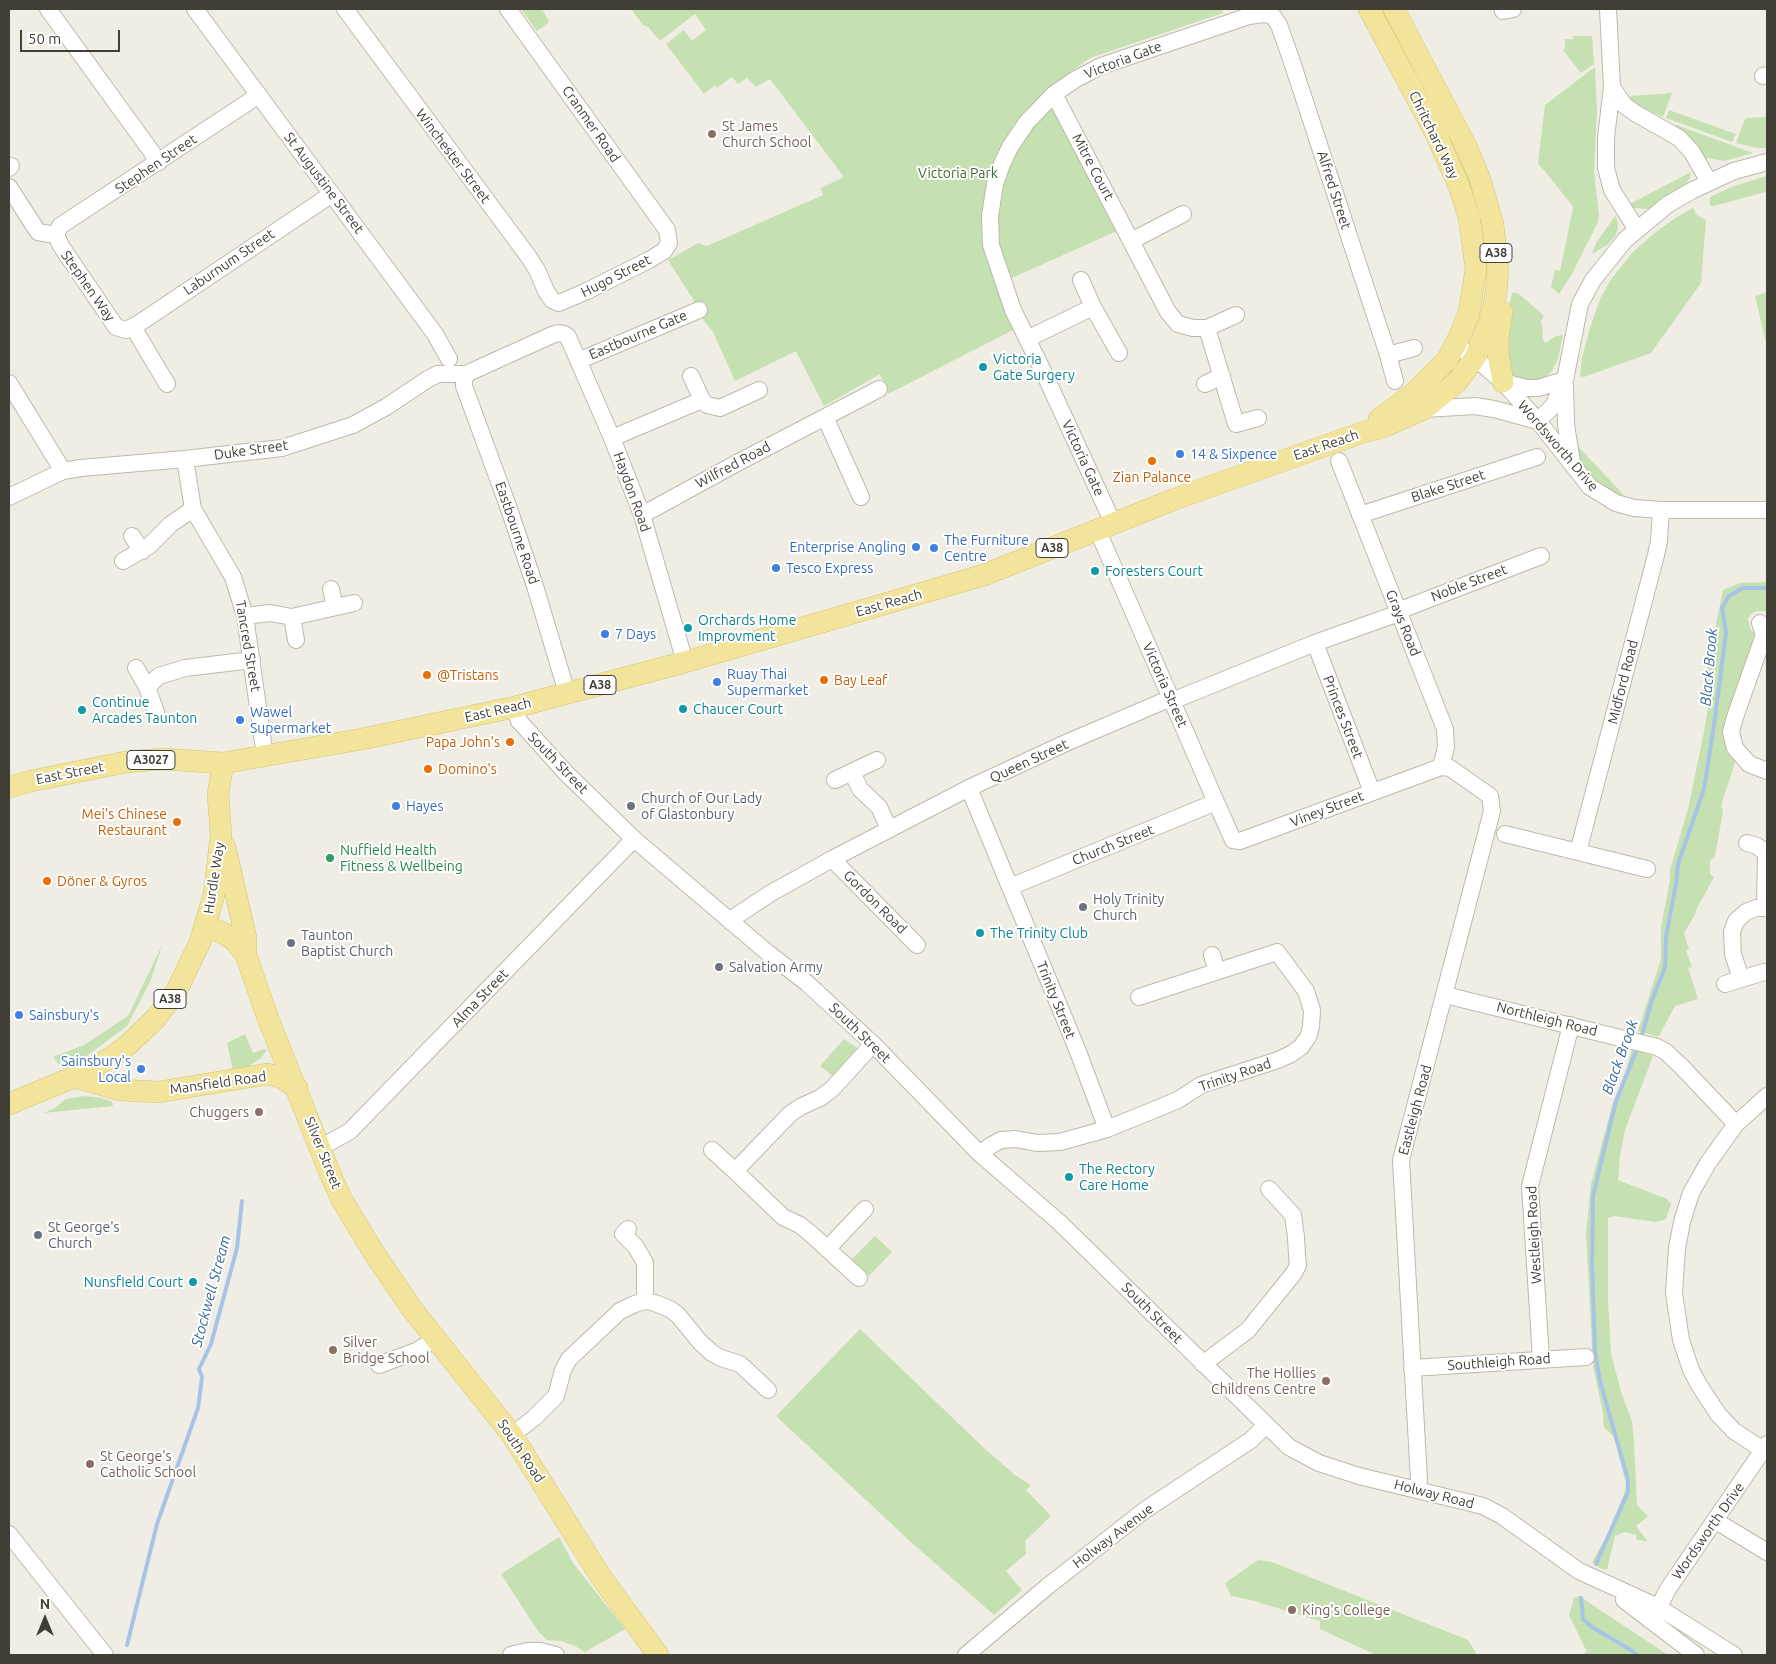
<!DOCTYPE html>
<meta charset="utf-8">
<style>
body{margin:0}
#map{position:relative;width:1776px;height:1664px;overflow:hidden;background:#f0eee4;font-family:Ubuntu,sans-serif}
canvas{display:block}
.frame{position:absolute;inset:0;border:10px solid #413e35;pointer-events:none}
.north{position:absolute;left:20px;top:1594px;width:50px;height:50px;-webkit-text-stroke:4px #fff;paint-order:stroke;rotate:0deg;font-size:14px;font-weight:700;line-height:20px;text-align:center;color:#413e35}
.north::after{content:'';display:block;margin:auto;width:18px;height:22px;background:#413e35;clip-path:polygon(50% 0,100% 100%,50% 72%,0 100%)}
.scale{position:absolute;left:20px;top:30px;width:100px;height:22px;box-sizing:border-box;border:2px solid #413e35;border-top:0;padding-left:6px;font-size:15px;line-height:18px;white-space:nowrap;color:#413e35;-webkit-text-stroke:4px #fff;paint-order:stroke}
</style>
<div id="map">
<canvas width="1776" height="1664"></canvas>
<div class="frame"></div>
<div class="north">N</div>
<div class="scale">50 m</div>
</div>
<script>
const c = document.querySelector('canvas').getContext('2d');
c.lineJoin = 'round';
function fill(path, color) { c.fillStyle = color; c.fill(path, 'evenodd'); }
const toPath = rows => new Path2D(rows.map(r => 'M' + r).join(''));
function stroke(path, color, width, dash) { c.strokeStyle = color; c.lineWidth = width; c.lineCap = dash ? 'butt' : 'round'; c.setLineDash(dash || []); c.stroke(path); }
function write(font, color, halo, rows, align = 'center') {
  c.font = font + ' Ubuntu,sans-serif'; c.lineWidth = 4; c.setLineDash([]); c.textBaseline = 'middle'; c.strokeStyle = halo; c.fillStyle = color; for (const [text, x, y, turn = 0] of rows) {
    c.save(); c.translate(x, y); c.rotate((+turn || 0) * Math.PI / 180); c.textAlign = isNaN(turn) ? turn : align; if (halo) c.strokeText(text, 0, 0); c.fillText(text, 0, 0); c.restore();
  }
}
fill(toPath([
 [521,9,542,9,549,22,537,31],
 [631,9,1222,9,1223,13,1090,58,1061,79,1046,93,1117,231,1014,277,998,282,1017,328,888,394,880,374,824,406,796,351,735,381,713,332,702,318,693,299,668,260,698,243,707,246,823,195,821,188,844,177,770,79,756,87,747,78,738,84,732,77,717,88,715,85,704,94,666,44,684,30,692,41,706,30,695,14,660,41,648,27,643,25],
 [1573,36,1592,36,1594,64,1581,73,1563,50,1565,48,1565,39,1573,39],
 [1595,67,1597,112,1594,172,1599,216,1598,222,1572,274,1559,294,1551,287,1555,270,1560,271,1573,208,1572,205,1538,163,1545,105],
 [1672,93,1663,117,1638,106,1632,101,1630,96],
 [1669,110,1736,134,1732,142,1666,118],
 [1767,117,1767,148,1757,148,1736,143,1745,119,1747,118],
 [1674,124,1753,153,1724,161,1708,158,1705,159,1697,144],
 [1691,172,1690,178,1684,187,1648,209,1633,208,1628,205],
 [1767,176,1767,188,1765,192,1714,206,1710,205,1710,197,1734,186],
 [1693,208,1697,215,1706,220,1701,283,1651,353,1584,377,1580,376,1582,357,1590,328,1600,299,1612,278,1632,253,1650,237,1672,220],
 [1616,215,1618,228,1616,235,1607,245,1592,254,1596,243],
 [1767,292,1767,347,1755,296],
 [1512,293,1518,293,1544,316,1541,321,1543,332,1542,337,1545,343,1556,336,1563,335,1558,359,1552,371,1540,383,1516,380,1508,372,1508,311],
 [1572,440,1623,494,1621,499,1595,482,1578,460],
 [1767,582,1767,611,1757,611,1752,613,1748,619,1751,630,1756,634,1729,749,1735,762,1721,806,1723,811,1715,856,1710,861,1710,874,1714,877,1695,912,1696,913,1684,933,1689,949,1686,950,1692,967,1688,968,1698,999,1675,1006,1659,1036,1655,1036,1638,1031,1661,959,1661,927,1670,880,1670,870,1688,809,1704,732,1708,707,1707,701,1701,696,1723,590,1740,583],
 [163,943,150,982,127,1026,88,1055,61,1067,53,1057,84,1045,128,1016],
 [245,1034,253,1053,265,1049,266,1051,261,1058,246,1068,233,1070,227,1043],
 [844,1039,860,1050,834,1077,820,1066],
 [1632,1049,1653,1056,1625,1130,1620,1156,1618,1180,1667,1199,1671,1204,1666,1219,1656,1222,1614,1216,1608,1218,1608,1300,1611,1354,1622,1395,1632,1421,1634,1442,1637,1505,1648,1516,1636,1526,1648,1542,1636,1539,1637,1535,1624,1532,1615,1536,1607,1570,1600,1568,1592,1562,1606,1537,1624,1494,1626,1483,1614,1437,1604,1427,1603,1413,1593,1366,1586,1233,1591,1184,1612,1106,1626,1070],
 [84,1096,102,1098,112,1102,113,1106,44,1113,55,1108,66,1099],
 [875,1236,892,1252,869,1276,852,1259],
 [860,1329,985,1449,1015,1475,1031,1485,1026,1490,1051,1516,1025,1541,1026,1554,1006,1571,1022,1590,994,1615,912,1543,776,1416],
 [559,1537,573,1563,625,1629,585,1652,575,1646,561,1641,547,1640,538,1631,501,1574],
 [1258,1560,1272,1562,1282,1566,1468,1640,1477,1655,1376,1655,1320,1629,1320,1621,1251,1600,1231,1596,1225,1583],
 [1579,1596,1668,1655,1581,1655,1587,1652,1569,1615,1574,1598]
]), '#c5e0b1');
stroke(toPath([
 [1641,1038,1652,1000,1665,968,1666,937,1676,884,1678,864,1704,789,1715,718,1726,632,1722,608,1729,596,1743,588,1767,588],
 [1596,1564,1628,1492,1628,1480,1600,1381,1595,1351,1592,1264,1593,1196,1616,1101,1638,1047],
 [1581,1598,1583,1619,1592,1627,1631,1650,1637,1655],
 [127,1645,157,1524,198,1408,202,1377,199,1369,211,1344,237,1248,242,1201]
]), '#a7c4e6', 4);
const minor = toPath([
 [48,9,159,162],
 [195,9,435,334,449,359],
 [345,9,528,256,537,270,546,291,552,300,559,303,587,291,649,260,664,251,669,243,667,230,508,9],
 [1608,9,1612,87,1606,138,1606,168,1612,190,1637,230],
 [1503,11,1513,9],
 [1763,76,1767,75],
 [1612,87,1624,105,1635,113,1679,138,1692,152,1709,182],
 [1054,94,1168,312,1178,324,1193,328,1207,328,1236,315],
 [9,168,11,166],
 [9,187,38,232,56,235],
 [56,235,61,246,116,327,126,330,138,324,332,194],
 [56,235,60,226,259,95],
 [1131,241,1183,214],
 [1093,307,1119,353],
 [133,327,167,384],
 [1207,328,1236,424,1258,418],
 [1027,339,1093,307,1081,280],
 [1455,345,1475,358,1503,382,1538,421,1590,487,1616,503,1634,508,1661,510,1767,510],
 [1388,355,1414,348],
 [578,361,699,310],
 [466,374,464,381,464,386,508,506,535,586,567,693],
 [691,376,702,400,707,405,720,408,759,390],
 [1503,382,1527,388,1538,388,1565,380],
 [9,383,63,471],
 [1205,384,1222,376],
 [1565,385,1566,425,1572,462],
 [1424,409,1475,406,1494,409,1538,421],
 [825,417,861,497],
 [1538,421,1553,406,1565,380,1580,304,1593,280,1625,240,1667,205,1693,190,1734,171,1767,162],
 [612,438,702,400],
 [185,459,193,509,233,577,245,616,265,756],
 [9,497,63,471,81,468,185,459,282,448,353,425,386,407,428,379,438,374,466,374,552,335,559,333,564,334,568,337,612,438,642,515,685,662],
 [642,515,737,463,879,389],
 [1360,515,1537,457],
 [1113,523,1044,373,1013,310,991,245,990,216,995,184,1002,164,1010,147,1027,122,1054,94,1076,79,1101,66,1249,16,1264,14,1273,16,1279,25,1291,59,1388,355,1395,381],
 [1097,529,1216,802,1233,840,1240,841,1441,767,1446,747,1445,729,1339,461],
 [132,536,142,551],
 [123,561,149,546,171,524,193,509],
 [331,589,335,607],
 [1398,611,1541,556],
 [245,616,270,613,292,617,354,603],
 [292,617,296,640],
 [1760,623,1764,635,1735,717,1731,732,1735,748,1749,764,1767,771],
 [1315,643,1372,792],
 [136,668,147,687],
 [1172,701,1315,643,1399,613],
 [515,707,519,721,566,773,634,839,768,953,807,983,873,1044,980,1154,1059,1222,1289,1447,1319,1463,1359,1476,1483,1506,1502,1516,1579,1571,1658,1607,1734,1655],
 [156,712,147,687,159,676,185,668,252,660],
 [852,772,860,789,879,807,889,829],
 [835,780,877,760],
 [969,788,1077,1049,1107,1129],
 [1505,834,1647,869],
 [1747,843,1757,846,1766,853,1765,908],
 [1578,852,1656,555,1659,541,1661,510],
 [832,859,917,945],
 [1010,887,1216,802],
 [731,922,736,916,771,893,832,859,969,788,1068,742,1171,698],
 [1212,955,1217,971],
 [1741,979,1733,954,1732,932,1736,921,1746,912,1756,908,1767,908],
 [1725,984,1764,972],
 [1445,995,1657,1047,1666,1052,1681,1066,1736,1124],
 [320,1148,350,1131,634,839],
 [712,1150,735,1171],
 [980,1154,990,1146,1001,1140,1016,1139,1037,1143,1060,1142,1107,1129,1161,1107,1178,1100,1201,1085,1278,1060,1291,1054,1301,1047,1308,1037,1311,1027,1312,1010,1306,991,1277,952,1139,997],
 [628,1229,623,1234,636,1247,645,1263,645,1301],
 [828,1248,865,1209],
 [859,1278,811,1234,800,1225,783,1217,735,1171,790,1114,800,1107,820,1098,832,1089,873,1044],
 [1541,1359,1530,1186,1571,1025],
 [1203,1364,1248,1330,1294,1273,1298,1265,1297,1255,1296,1237,1293,1215,1269,1189],
 [379,1365,416,1351,436,1339],
 [1412,1368,1586,1357],
 [512,1435,534,1418,556,1396,563,1370,569,1359,620,1311,635,1304,645,1301,655,1303,670,1309,678,1315,700,1342,712,1353,721,1358,740,1364,768,1390],
 [1763,1450,1734,1431,1718,1414,1699,1385,1691,1370,1681,1340,1674,1293,1677,1248,1682,1222,1691,1193,1708,1163,1736,1124,1767,1096],
 [1417,1489,1419,1480,1401,1160,1492,811,1490,796,1450,768,1441,767],
 [1716,1521,1767,1552],
 [9,1534,105,1655],
 [1624,1600,1696,1655],
 [1652,1620,1668,1589,1767,1444],
 [511,1655,527,1651,540,1651,556,1655],
 [966,1655,1048,1586,1145,1510,1251,1440,1266,1425]
]);
const major = toPath([
 [1369,9,1436,134,1459,186,1469,217,1476,269,1469,313,1457,341,1447,360,1413,394,1379,419],
 [1502,312,1498,338,1498,353,1503,382],
 [9,787,31,781,126,762,163,759,223,763,362,739,515,707,685,662,984,575,1175,499,1361,433,1383,427,1424,409,1456,383,1475,358,1491,318,1496,294,1498,271,1493,224,1480,179,1467,148,1394,9],
 [225,847,246,938,246,955],
 [206,926,223,933,234,940,246,955,267,1016,331,1176,342,1200,374,1253,412,1309,512,1435,601,1577,658,1655],
 [74,1077,120,1090,159,1092,267,1074,280,1077,297,1088],
 [9,1104,74,1077,112,1057,129,1044,156,1018,176,992,200,942,214,895,221,835,218,794,223,763]
]);
stroke(minor, '#bdb9ab', 18);
stroke(major, '#d4c36e', 22);
stroke(minor, '#fff', 16);
stroke(major, '#f2e59b', 21);
for (const [x, y, r, color] of [
 [712,134,5,"#8d6e63"],
 [983,367,5,"#0f9aa8"],
 [1180,454,5,"#3f7fe0"],
 [1152,461,5,"#e8710a"],
 [916,547,5,"#3f7fe0"],
 [934,548,5,"#3f7fe0"],
 [776,568,5,"#3f7fe0"],
 [1095,571,5,"#0f9aa8"],
 [688,628,5,"#0f9aa8"],
 [605,634,5,"#3f7fe0"],
 [427,675,5,"#e8710a"],
 [824,680,5,"#e8710a"],
 [717,682,5,"#3f7fe0"],
 [683,709,5,"#0f9aa8"],
 [82,710,5,"#0f9aa8"],
 [240,720,5,"#3f7fe0"],
 [510,742,5,"#e8710a"],
 [428,769,5,"#e8710a"],
 [396,806,5,"#3f7fe0"],
 [631,806,5,"#6b7280"],
 [177,822,5,"#e8710a"],
 [330,858,5,"#2e9e5b"],
 [47,881,5,"#e8710a"],
 [1083,907,5,"#6b7280"],
 [980,933,5,"#0f9aa8"],
 [291,943,5,"#6b7280"],
 [719,967,5,"#6b7280"],
 [19,1015,5,"#3f7fe0"],
 [141,1069,5,"#3f7fe0"],
 [259,1112,5,"#8d6e63"],
 [1069,1177,5,"#0f9aa8"],
 [38,1235,5,"#6b7280"],
 [193,1282,5,"#0f9aa8"],
 [333,1350,5,"#8d6e63"],
 [1326,1381,5,"#8d6e63"],
 [90,1464,5,"#8d6e63"],
 [1292,1610,5,"#8d6e63"]
]) { const dot = new Path2D(); dot.arc(x, y, r, 0, 2 * Math.PI); c.fillStyle = color; c.fill(dot); stroke(dot, '#fff', 2); }
for (const [x, y, w] of [
 [1496,253,32],
 [1052,548,32],
 [600,685,32],
 [151,760,48],
 [170,999,32]
]) { const box = new Path2D(); box.roundRect(x - w / 2, y - 9.5, w, 19, 4); c.fillStyle = '#fff'; c.fill(box); stroke(box, '#413e35', 1); }
write('bold 12px', '#413e35', null, [
 ["A38",1496,253],
 ["A38",1052,548],
 ["A38",600,685],
 ["A3027",151,760],
 ["A38",170,999]
]);
write('14px', '#413e35', '#fff', [
 ["Victoria Gate",1123,60,-21],
 ["Cranmer Road",591,124,55],
 ["Chritchard Way",1434,135,64],
 ["Winchester Street",453,156,53],
 ["Stephen Street",156,164,-34],
 ["Mitre Court",1093,167,62],
 ["St Augustine Street",324,183,53],
 ["Alfred Street",1334,190,72],
 ["Laburnum Street",229,262,-34],
 ["Hugo Street",616,276,-27],
 ["Stephen Way",88,286,55],
 ["Eastbourne Gate",638,335,-23],
 ["East Reach",1326,445,-19],
 ["Wordsworth Drive",1558,446,49],
 ["Duke Street",251,450,-8],
 ["Victoria Gate",1083,458,65],
 ["Wilfred Road",733,465,-28],
 ["Blake Street",1448,486,-18],
 ["Haydon Road",632,492,70],
 ["Eastbourne Road",517,533,71],
 ["Noble Street",1469,583,-21],
 ["East Reach",889,603,-16],
 ["Grays Road",1403,623,68],
 ["Tancred Street",248,646,80],
 ["Midford Road",1623,682,-76],
 ["Victoria Street",1165,685,66],
 ["East Reach",498,710,-13],
 ["Princes Street",1343,717,69],
 ["Queen Street",1029,761,-25],
 ["South Street",558,763,46],
 ["East Street",70,773,-11],
 ["Viney Street",1327,809,-21],
 ["Church Street",1113,845,-22],
 ["Hurdle Way",214,878,-81],
 ["Gordon Road",875,902,45],
 ["Alma Street",480,998,-46],
 ["Trinity Street",1056,1000,68],
 ["Northleigh Road",1547,1019,14],
 ["South Street",860,1033,44],
 ["Trinity Road",1235,1075,-19],
 ["Mansfield Road",218,1083,-8],
 ["Eastleigh Road",1415,1110,-75],
 ["Silver Street",323,1153,68],
 ["Westleigh Road",1534,1235,-93],
 ["South Street",1152,1313,45],
 ["Southleigh Road",1499,1362,-4],
 ["South Road",521,1451,56],
 ["Holway Road",1434,1494,14],
 ["Wordsworth Drive",1708,1531,-55],
 ["Holway Avenue",1113,1536,-37]
]);
write('14px', '#785e54', '#fff', [
 ["St James",722,126],
 ["Church School",722,142],
 ["Chuggers",249,1112,"right"],
 ["Silver",343,1342],
 ["Bridge School",343,1358],
 ["The Hollies",1316,1373,"right"],
 ["Childrens Centre",1316,1389,"right"],
 ["St George's",100,1456],
 ["Catholic School",100,1472],
 ["King's College",1302,1610]
], 'left');
write('14px', '#3e6b30', '#fff', [
 ["Victoria Park",958,173]
]);
write('14px', '#0d838f', '#fff', [
 ["Victoria",993,359],
 ["Gate Surgery",993,375],
 ["Foresters Court",1105,571],
 ["Orchards Home",698,620],
 ["Improvment",698,636],
 ["Continue",92,702],
 ["Arcades Taunton",92,718],
 ["Chaucer Court",693,709],
 ["The Trinity Club",990,933],
 ["The Rectory",1079,1169],
 ["Care Home",1079,1185],
 ["Nunsfield Court",183,1282,"right"]
], 'left');
write('14px', '#366cbe', '#fff', [
 ["14 & Sixpence",1190,454],
 ["The Furniture",944,540],
 ["Centre",944,556],
 ["Enterprise Angling",906,547,"right"],
 ["Tesco Express",786,568],
 ["7 Days",615,634],
 ["Ruay Thai",727,674],
 ["Supermarket",727,690],
 ["Wawel",250,712],
 ["Supermarket",250,728],
 ["Hayes",406,806],
 ["Sainsbury's",29,1015],
 ["Sainsbury's",131,1061,"right"],
 ["Local",131,1077,"right"]
], 'left');
write('14px', '#c56008', '#fff', [
 ["Zian Palance",1152,477,"center"],
 ["@Tristans",437,675],
 ["Bay Leaf",834,680],
 ["Papa John's",500,742,"right"],
 ["Domino's",438,769],
 ["Mei's Chinese",167,814,"right"],
 ["Restaurant",167,830,"right"],
 ["Döner & Gyros",57,881]
], 'left');
write('14px', '#5b616d', '#fff', [
 ["Church of Our Lady",641,798],
 ["of Glastonbury",641,814],
 ["Holy Trinity",1093,899],
 ["Church",1093,915],
 ["Taunton",301,935],
 ["Baptist Church",301,951],
 ["Salvation Army",729,967],
 ["St George's",48,1227],
 ["Church",48,1243]
], 'left');
write('14px', '#27864d', '#fff', [
 ["Nuffield Health",340,850],
 ["Fitness & Wellbeing",340,866]
], 'left');
write('italic 15px', '#3b689f', '#fff', [
 ["Black Brook",1709,667,-85],
 ["Black Brook",1620,1057,-70],
 ["Stockwell Stream",211,1291,-75]
]);
</script>
